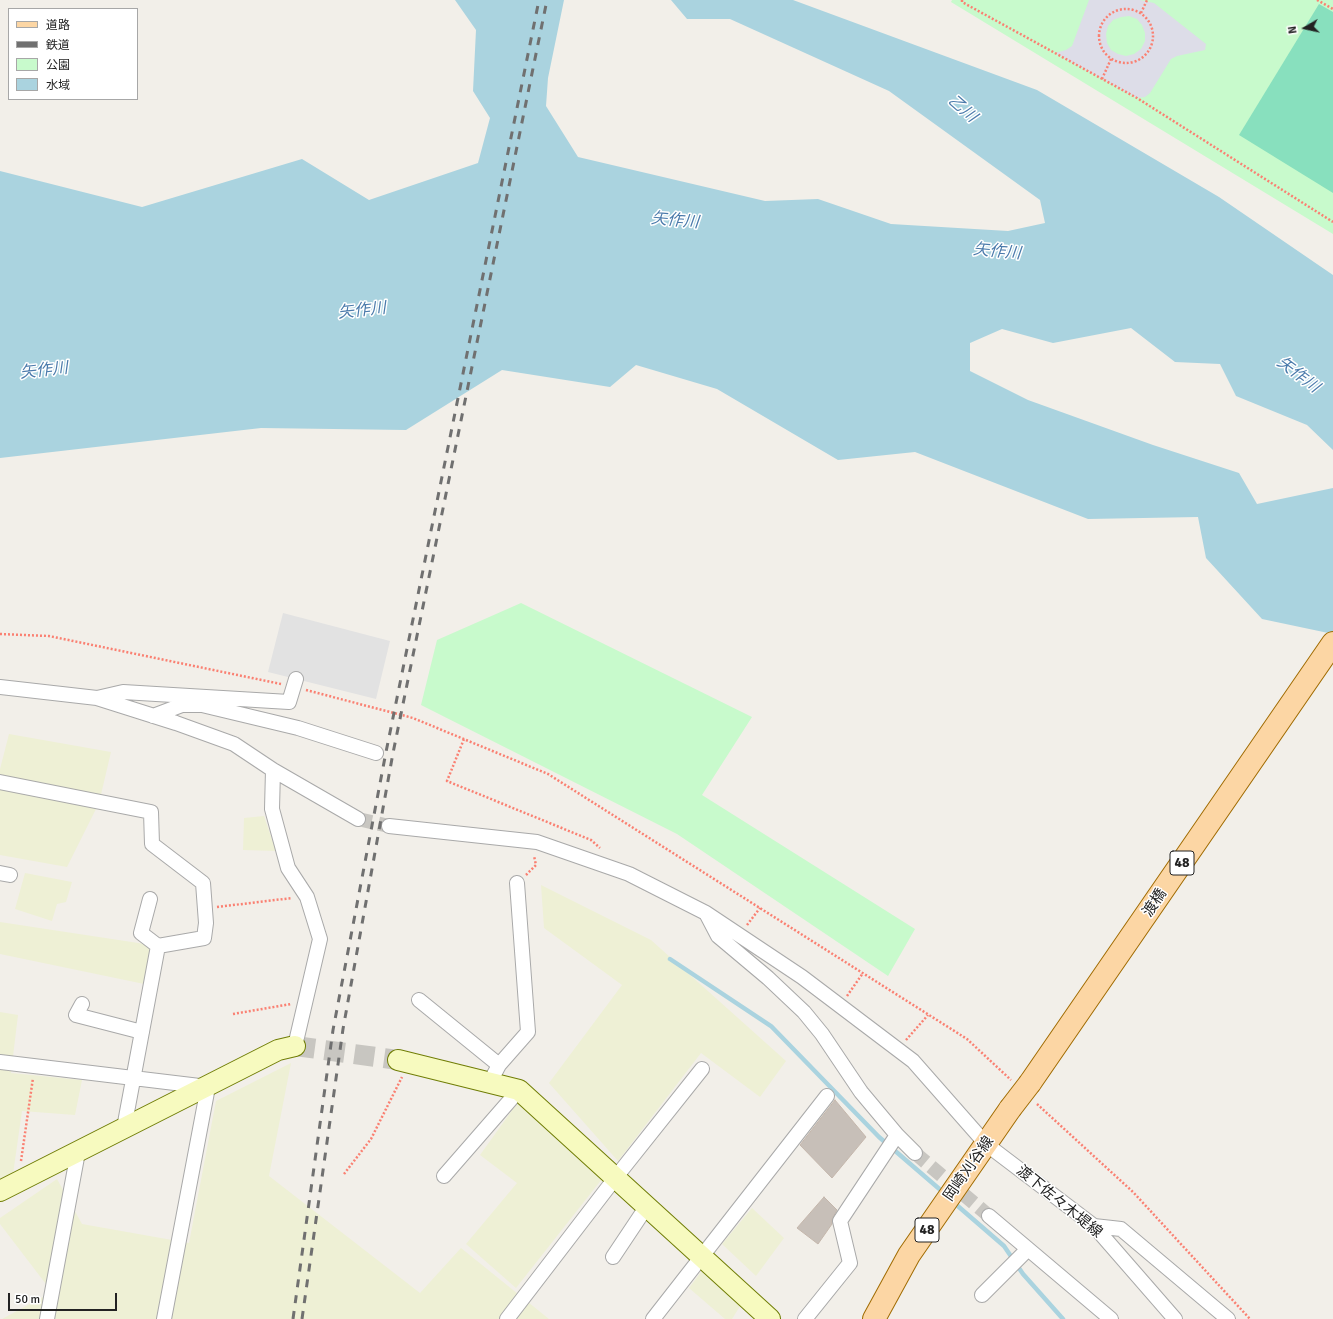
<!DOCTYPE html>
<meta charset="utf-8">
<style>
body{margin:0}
#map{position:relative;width:1333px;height:1319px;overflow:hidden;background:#f2efe9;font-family:Signika,"Noto Sans JP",sans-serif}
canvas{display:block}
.legend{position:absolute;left:8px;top:8px;width:130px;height:92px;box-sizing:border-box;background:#fff;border:1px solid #a7a7a7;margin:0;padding:5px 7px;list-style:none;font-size:12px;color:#222}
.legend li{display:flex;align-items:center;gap:8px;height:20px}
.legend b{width:20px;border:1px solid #a7a7a7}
.north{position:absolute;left:1285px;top:8px;width:40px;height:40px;-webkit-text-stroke:3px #fff;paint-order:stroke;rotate:261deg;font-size:11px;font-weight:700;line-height:16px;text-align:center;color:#222}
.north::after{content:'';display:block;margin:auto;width:14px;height:18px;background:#222;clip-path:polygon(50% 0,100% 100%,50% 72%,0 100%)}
.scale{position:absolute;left:8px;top:1293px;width:109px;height:18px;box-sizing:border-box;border:2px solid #222;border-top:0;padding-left:5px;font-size:12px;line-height:14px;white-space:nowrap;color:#222;-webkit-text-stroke:3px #fff;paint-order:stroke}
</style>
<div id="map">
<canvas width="1333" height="1319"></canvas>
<ul class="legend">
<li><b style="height:5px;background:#fcd6a4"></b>道路</li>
<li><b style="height:5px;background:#707070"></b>鉄道</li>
<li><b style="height:11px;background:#c8facc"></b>公園</li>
<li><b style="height:11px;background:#aad3df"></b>水域</li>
</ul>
<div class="north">N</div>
<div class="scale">50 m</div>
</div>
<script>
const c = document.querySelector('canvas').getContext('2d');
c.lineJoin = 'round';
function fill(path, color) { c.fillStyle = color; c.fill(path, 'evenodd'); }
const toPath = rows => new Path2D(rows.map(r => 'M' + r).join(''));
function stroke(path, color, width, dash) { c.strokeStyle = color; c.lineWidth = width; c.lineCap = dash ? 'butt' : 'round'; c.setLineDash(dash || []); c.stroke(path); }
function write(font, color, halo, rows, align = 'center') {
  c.font = font + ' Signika,"Noto Sans JP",sans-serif'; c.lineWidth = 3; c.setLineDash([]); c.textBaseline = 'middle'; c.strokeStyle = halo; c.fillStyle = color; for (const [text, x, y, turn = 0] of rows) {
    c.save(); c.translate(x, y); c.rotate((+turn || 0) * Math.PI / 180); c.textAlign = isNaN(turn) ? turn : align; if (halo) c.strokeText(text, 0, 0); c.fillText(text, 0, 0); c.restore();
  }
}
fill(toPath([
 [9,734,111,752,99,803,67,867,0,855,0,769],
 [264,816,276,851,243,850,244,818],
 [25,873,72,882,66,902,57,904,52,921,15,909],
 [541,885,651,940,786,1061,760,1097,701,1053,618,1161,549,1083,622,985,544,928],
 [0,922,158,946,149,985,0,954],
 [0,1012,18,1015,11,1073,82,1080,75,1115,22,1111,13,1174,0,1183],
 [291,1063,269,1176,420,1293,461,1248,549,1319,2,1319,52,1292,0,1224,0,1218,57,1179,82,1224,189,1243,216,1101],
 [518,1102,602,1179,516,1288,466,1244,517,1183,480,1155],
 [752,1208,784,1238,756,1276,722,1244],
 [704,1268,742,1303,732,1319,725,1319,689,1288]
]), '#eef0d5');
fill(toPath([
 [952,0,1333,0,1333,234,951,2],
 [521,603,752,717,702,795,915,929,888,976,677,834,421,705,437,640]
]), '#c8facc');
fill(toPath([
 [1319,4,1333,12,1333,193,1239,135]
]), '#88e0be');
fill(toPath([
 [283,613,390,641,376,699,268,672]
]), '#e2e2e2');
fill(toPath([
 [1089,0,1140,0,1154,3,1206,44,1205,50,1177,56,1171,59,1150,93,1145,97,1137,98,1055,53,1066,50,1072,46],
 [1129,16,1137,19,1142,25,1145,33,1145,41,1141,49,1134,54,1126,56,1118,54,1111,50,1107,43,1106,34,1108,26,1113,20,1121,17]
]), '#dddde8');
fill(toPath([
 [455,0,564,0,548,78,546,106,578,157,765,201,818,199,891,224,1008,231,1045,223,1040,200,889,91,730,19,687,19,671,0,636,0,793,0,1037,90,1219,197,1333,275,1333,450,1307,425,1236,396,1220,364,1175,362,1131,328,1053,343,1002,329,970,343,970,371,1028,400,1153,445,1239,473,1257,504,1333,488,1333,634,1262,619,1206,558,1198,517,1088,519,915,452,838,460,717,389,636,365,610,387,502,370,406,430,261,428,0,458,0,171,142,207,302,159,369,200,478,163,490,118,473,91,476,30]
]), '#aad3df');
stroke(toPath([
 [670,959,771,1026,879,1137,944,1193],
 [952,1201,1004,1246,1023,1274,1063,1319]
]), '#aad3df', 4.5);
const building = toPath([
 [835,1100,866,1137,832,1178,800,1145,835,1100],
 [824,1197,837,1210,832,1219,832,1224,818,1244,797,1228,824,1197]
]);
fill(building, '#c7bfb8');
stroke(building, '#c4b6ab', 1);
stroke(toPath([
 [358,819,389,826],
 [915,1153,989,1216]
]), '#c8c6c1', 14, [14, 7]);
stroke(toPath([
 [295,1046,398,1060]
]), '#c8c6c1', 20, [20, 10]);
const street = toPath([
 [0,687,97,698,176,723,234,744,273,770,358,819],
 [97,698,123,692,289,702,296,679],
 [153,716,182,705,202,705,298,728,376,753],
 [273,770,272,809,288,868,307,897,320,939,295,1046],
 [0,782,151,812,152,844,203,883,206,923,204,938,158,946,141,933,150,899],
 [389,826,537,842,629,874,706,913,802,977,913,1061,986,1144,1094,1226,1175,1319],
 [0,873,10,875],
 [707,915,718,936,768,978,804,1012,822,1034,861,1092,897,1135,915,1153],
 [419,1000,499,1065],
 [82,1004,76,1015,142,1032],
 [0,1062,208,1087,164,1319],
 [490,1082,499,1065,528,1032,517,883],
 [124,1128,158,946],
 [444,1176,519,1090],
 [989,1216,1111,1319],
 [1094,1226,1121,1229,1228,1319],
 [613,1257,647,1206],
 [982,1295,1028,1249],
 [47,1319,78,1152],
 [507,1319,616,1177,702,1069],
 [653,1319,827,1096],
 [805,1319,850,1263,840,1221,897,1135]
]);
const secondary = toPath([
 [398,1060,519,1090,770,1319],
 [0,1191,278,1050,295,1046]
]);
const primary = toPath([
 [1030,1083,1333,643],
 [874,1319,909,1255,1010,1109]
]);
stroke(street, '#a9a9a9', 16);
stroke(secondary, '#707d05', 22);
stroke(primary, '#a06b00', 24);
stroke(toPath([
 [962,0,962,2,1137,98,1333,222],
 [1317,0,1333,9],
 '1099 36a27 27 0 1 1 54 0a27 27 0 1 1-54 0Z',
 [1141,13,1147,0],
 [1102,79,1111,59],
 [0,634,49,636,281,684],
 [306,690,413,718,548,774,967,1039,1011,1080],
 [464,739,447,781,591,840,600,848],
 [526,875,536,865,534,856],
 [217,907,292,898],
 [747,925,760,908],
 [847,996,863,973],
 [233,1014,291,1004],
 [906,1040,928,1015],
 [1037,1104,1133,1192,1250,1319],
 [21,1161,33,1078],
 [344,1174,371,1139,402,1077]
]), '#fa8072', 2.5, [2, 2]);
stroke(street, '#fff', 14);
stroke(secondary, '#f7fabf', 20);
stroke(primary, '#fcd6a4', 22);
stroke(toPath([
 [293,1319,333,1030,386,752,539,0],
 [302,1319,343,1029,393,753,547,0]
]), '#707070', 3, [8, 8]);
const primaryBridge = toPath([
 [1010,1109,1030,1083]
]);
stroke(primaryBridge, '#a06b00', 24, []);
stroke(primaryBridge, '#fcd6a4', 22);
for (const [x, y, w] of [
 [1182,863,24],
 [927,1230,24]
]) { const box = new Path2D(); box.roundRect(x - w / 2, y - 12, w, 24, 3); c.fillStyle = '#fff'; c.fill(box); stroke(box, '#222', 1); }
write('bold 14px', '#222', null, [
 ["48",1182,863],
 ["48",927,1230]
]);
write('15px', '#222', '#fff', [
 ["渡橋",1155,903,-56],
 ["岡崎刈谷線",969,1169,-55],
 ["渡下佐々木堤線",1059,1202,39]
]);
write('italic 16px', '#4a7aab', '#fff', [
 ["乙川",962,109,41],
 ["矢作川",675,221,5],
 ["矢作川",997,252,5],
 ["矢作川",362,311,-6],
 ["矢作川",44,371,-6],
 ["矢作川",1298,375,37]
]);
</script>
